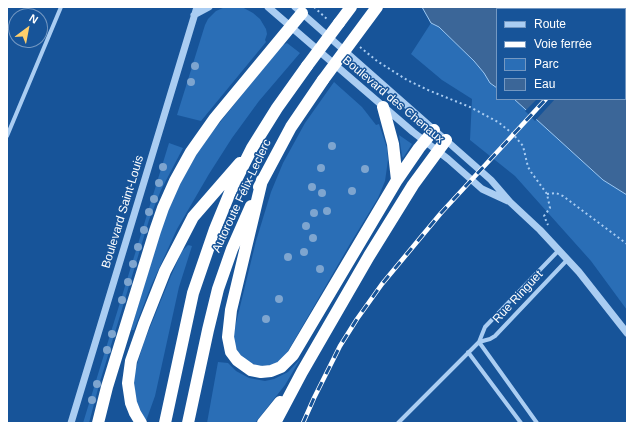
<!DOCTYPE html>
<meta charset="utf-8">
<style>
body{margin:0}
#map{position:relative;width:634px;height:430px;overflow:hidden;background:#175499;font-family:Helvetica,sans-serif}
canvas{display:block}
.frame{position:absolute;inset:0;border:8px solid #fff;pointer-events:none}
.legend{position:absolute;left:496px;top:8px;width:130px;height:92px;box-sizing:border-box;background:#175499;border:1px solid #7498c2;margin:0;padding:5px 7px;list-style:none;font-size:12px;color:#fff}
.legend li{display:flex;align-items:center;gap:8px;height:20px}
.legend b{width:20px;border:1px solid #7498c2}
.north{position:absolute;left:8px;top:8px;width:40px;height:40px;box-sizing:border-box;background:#175499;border:1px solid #7498c2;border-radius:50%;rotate:32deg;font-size:11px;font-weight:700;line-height:16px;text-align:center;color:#fff}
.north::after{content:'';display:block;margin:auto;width:14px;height:18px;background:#ffcf6b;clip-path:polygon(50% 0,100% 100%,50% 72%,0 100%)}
</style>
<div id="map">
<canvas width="634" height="430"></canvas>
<div class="frame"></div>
<ul class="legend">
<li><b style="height:5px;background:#aacdf2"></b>Route</li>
<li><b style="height:5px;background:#fff"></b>Voie ferrée</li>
<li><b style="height:11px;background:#2a6eb6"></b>Parc</li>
<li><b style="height:11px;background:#3b6698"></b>Eau</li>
</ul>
<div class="north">N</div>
</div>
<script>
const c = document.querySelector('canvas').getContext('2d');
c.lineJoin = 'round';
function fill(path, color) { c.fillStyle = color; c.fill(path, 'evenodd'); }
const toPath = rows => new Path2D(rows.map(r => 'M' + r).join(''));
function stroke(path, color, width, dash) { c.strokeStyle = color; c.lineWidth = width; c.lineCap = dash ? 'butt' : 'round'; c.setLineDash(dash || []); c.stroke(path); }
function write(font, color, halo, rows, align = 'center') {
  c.font = font + ' Helvetica,sans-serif'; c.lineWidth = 3; c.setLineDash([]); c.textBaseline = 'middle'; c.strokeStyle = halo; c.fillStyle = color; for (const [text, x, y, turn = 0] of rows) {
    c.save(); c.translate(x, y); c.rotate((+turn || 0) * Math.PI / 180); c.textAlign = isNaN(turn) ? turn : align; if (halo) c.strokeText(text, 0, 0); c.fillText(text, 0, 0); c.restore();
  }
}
fill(toPath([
 [225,7,242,7,253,13,260,19,266,29,267,34,265,40,266,42,201,121,177,115,205,25,208,19,216,11],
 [431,23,439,27,474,61,484,73,497,83,497,99,516,99,627,191,627,310,591,261,515,176,470,140,472,99,442,80,411,54],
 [287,43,300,53,259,101,232,138,209,174,177,229,151,286,134,330,131,330,164,219,181,182,199,150,213,131,281,46],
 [334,82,362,107,376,125,379,124,387,148,388,160,385,181,378,198,350,244,288,351,283,359,277,363,271,365,258,366,245,360,238,352,233,339,236,323,256,241,271,192,283,163,305,123],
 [399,135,412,144,403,158,402,156],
 [169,143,183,148,161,190,149,220,99,385,89,423,83,423],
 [188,245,192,246,179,287,155,396,146,421,136,401,134,381,135,371,144,342,170,278,182,251],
 [301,358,285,385,255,423,207,423,218,362,228,363,236,371,249,378,265,381,274,379,288,372]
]), '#2a6eb6');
const water = toPath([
 [422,7,627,7,627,195,603,180,514,99,625,99,625,9,497,9,497,88,490,83,484,73,474,61,439,27,431,23,422,7]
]);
fill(water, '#3b6698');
stroke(water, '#9dc9f4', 1);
fill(toPath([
 [537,99,555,99,535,121,525,111]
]), '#175499');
stroke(toPath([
 [314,7,328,20],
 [360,47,377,61,407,80,428,90,470,107,498,122,513,134,523,146,528,167,531,172,547,194,550,208,544,216,548,225],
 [547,194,556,193,563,196,627,244]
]), '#aacdf2', 2, [2, 3]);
stroke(toPath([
 [7,136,61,7],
 [479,342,490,339,495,336,568,259],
 [479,342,537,423],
 [468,352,521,423],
 [398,423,479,342,485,327,559,250]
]), '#aacdf2', 4);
stroke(toPath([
 [268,7,413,132,448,159,482,189,508,201],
 [295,7,491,180,510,202,540,230,579,272,627,333],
 [194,15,209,7],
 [71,423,197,7]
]), '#aacdf2', 7);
stroke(toPath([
 [339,23,351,7],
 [383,107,393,144,397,180],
 [262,180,231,310,228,337,231,352,237,360,251,370,261,372,271,371,281,367,293,355,397,180,419,148,434,130],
 [259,187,291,127,323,80],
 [98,423,107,387,155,231,163,208,175,181,191,152,215,118,302,13],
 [141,423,135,413,131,403,128,383,131,361,144,324,165,271,193,217,240,163],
 [165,423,193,293,215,229,231,190,252,148,277,108,307,66],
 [188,423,208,330,218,289,232,249,251,206],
 [263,423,280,402],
 [275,423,302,372,369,256,413,185,446,140]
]), '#fff', 12);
const rail = toPath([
 [625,14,627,12],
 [303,423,314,398,340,346,357,319,382,284,441,213,546,99]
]);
stroke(rail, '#fff', 4.5);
stroke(rail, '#175499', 3, [9]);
stroke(toPath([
 [307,66,339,23],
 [323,80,377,7]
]), '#fff', 12);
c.fillStyle = '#7ea5cf';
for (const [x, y] of [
 [195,66],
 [191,82],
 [332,146],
 [163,167],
 [321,168],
 [365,169],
 [159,183],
 [312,187],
 [352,191],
 [322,193],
 [154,199],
 [327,211],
 [149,212],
 [314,213],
 [306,226],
 [144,230],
 [313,238],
 [138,247],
 [304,252],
 [288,257],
 [133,264],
 [320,269],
 [128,282],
 [279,299],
 [122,300],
 [266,319],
 [112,334],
 [107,350],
 [97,384],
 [92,400]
]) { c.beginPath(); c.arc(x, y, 4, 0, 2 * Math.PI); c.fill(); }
write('12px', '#fff', '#175499', [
 ["Boulevard des Chenaux",393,100,40],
 ["Autoroute Félix-Leclerc",242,196,-65],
 ["Boulevard Saint-Louis",123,212,-73],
 ["Rue Ringuet",518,297,-47]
]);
</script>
